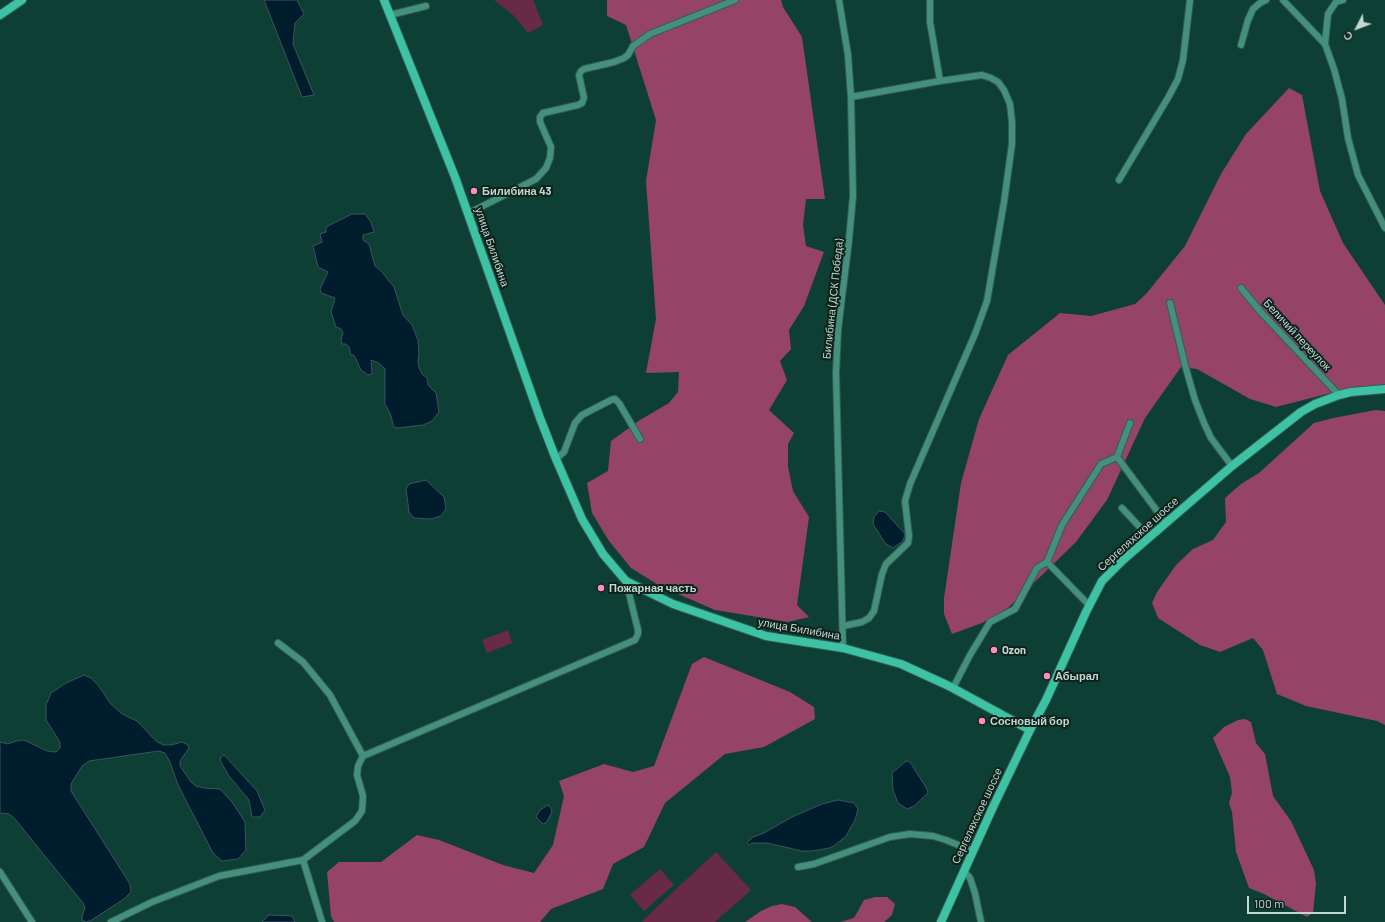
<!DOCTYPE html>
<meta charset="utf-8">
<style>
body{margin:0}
#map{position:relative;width:1385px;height:922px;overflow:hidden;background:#0e3f34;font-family:Barlow,sans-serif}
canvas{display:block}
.north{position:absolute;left:1337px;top:8px;width:40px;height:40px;-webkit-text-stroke:3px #0e221c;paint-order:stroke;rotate:228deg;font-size:11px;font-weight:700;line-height:16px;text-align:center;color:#c0d8d0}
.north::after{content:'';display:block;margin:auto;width:14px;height:18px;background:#c0d8d0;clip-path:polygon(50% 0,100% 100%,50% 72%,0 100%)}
.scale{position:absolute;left:1247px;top:896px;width:99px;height:18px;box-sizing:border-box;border:2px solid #c0d8d0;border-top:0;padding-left:5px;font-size:12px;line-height:14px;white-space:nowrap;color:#c0d8d0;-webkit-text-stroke:3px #0e221c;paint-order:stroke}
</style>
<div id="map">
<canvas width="1385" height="922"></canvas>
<div class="north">С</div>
<div class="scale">100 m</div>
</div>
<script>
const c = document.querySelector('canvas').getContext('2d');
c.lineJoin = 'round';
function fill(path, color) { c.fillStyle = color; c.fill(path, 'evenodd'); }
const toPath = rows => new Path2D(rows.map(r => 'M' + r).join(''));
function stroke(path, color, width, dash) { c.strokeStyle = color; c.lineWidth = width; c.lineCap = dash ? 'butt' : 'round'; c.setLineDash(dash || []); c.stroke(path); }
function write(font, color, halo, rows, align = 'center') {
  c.font = font + ' Barlow,sans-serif'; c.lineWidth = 4; c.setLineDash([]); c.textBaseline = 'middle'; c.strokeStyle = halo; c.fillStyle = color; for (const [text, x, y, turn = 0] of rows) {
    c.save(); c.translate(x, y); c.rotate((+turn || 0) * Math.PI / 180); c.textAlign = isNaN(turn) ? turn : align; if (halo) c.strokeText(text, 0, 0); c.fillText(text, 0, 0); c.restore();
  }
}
fill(toPath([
 [494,0,533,0,543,25,528,33,514,16],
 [508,630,512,643,487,653,482,640],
 [716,852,751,890,715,922,644,922,642,921],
 [660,869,674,885,644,911,630,895]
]), '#682a46');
fill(toPath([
 [607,0,781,0,783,7,802,37,825,199,806,199,803,225,806,246,824,252,804,306,789,330,791,349,780,361,787,380,769,410,794,433,788,444,788,467,793,491,809,517,797,605,809,617,788,622,715,610,660,586,631,568,609,541,592,513,587,483,608,471,611,441,640,420,669,403,678,392,679,372,646,373,656,319,646,181,656,120,626,25,607,16],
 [1289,88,1302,95,1320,191,1343,243,1385,305,1385,385,1350,388,1276,407,1250,399,1197,369,1181,367,1145,418,1107,500,1076,542,1008,608,982,623,952,634,944,614,944,598,961,483,979,419,1008,355,1060,313,1091,316,1135,304,1146,294,1185,246,1221,174,1246,134],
 [1376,410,1385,411,1385,725,1377,721,1306,706,1277,694,1263,650,1253,638,1220,652,1200,645,1158,618,1152,603,1157,592,1176,565,1193,549,1213,540,1226,522,1225,498,1241,484,1259,473,1314,423,1333,418],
 [704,657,790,692,814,707,815,719,764,747,725,754,665,803,644,847,613,864,603,889,551,909,540,922,334,922,331,916,327,872,339,862,381,862,417,835,439,840,503,865,534,873,553,845,564,796,559,781,604,764,633,772,654,766,692,664],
 [1245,719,1251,722,1256,743,1265,754,1273,796,1291,821,1314,870,1316,884,1313,913,1307,917,1264,894,1249,888,1236,852,1232,812,1229,803,1232,793,1230,777,1213,738,1224,727,1238,720],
 [875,897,887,897,895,904,892,915,884,922,840,922,854,918,864,900],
 [782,904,795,907,812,922,745,922,761,911,772,906]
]), '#964368');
const water = toPath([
 [264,0,297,0,304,14,295,23,293,44,314,95,302,97,264,0],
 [352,214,365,214,371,222,374,232,363,235,363,240,369,244,375,266,382,272,394,287,403,315,412,325,418,340,419,354,418,362,419,368,422,374,427,378,428,385,436,393,439,412,432,421,423,425,398,428,394,427,390,413,385,404,385,369,379,363,371,360,372,374,368,375,361,370,354,355,351,355,349,347,346,344,342,344,341,340,343,333,341,329,336,327,331,312,335,298,321,293,320,289,328,272,318,267,313,246,322,242,320,234,326,232,326,227,352,214],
 [426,480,444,497,446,509,441,516,431,519,414,518,409,512,406,489,409,484,426,480],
 [879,511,885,512,905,534,903,541,893,548,885,543,873,524,874,517,879,511],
 [84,675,91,678,98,685,111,704,122,714,137,721,156,741,163,745,171,745,182,742,188,745,189,748,180,761,180,766,191,782,196,786,204,788,220,789,232,802,245,822,246,850,238,859,222,861,213,853,178,785,170,762,165,753,159,751,89,761,82,766,71,784,71,791,130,884,131,892,124,899,90,921,86,922,82,920,82,917,85,907,83,903,15,819,9,814,0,813,0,742,8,744,16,741,24,740,47,751,56,752,60,748,60,742,46,720,46,705,51,693,66,683,84,675],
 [224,755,257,791,265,810,260,817,252,817,249,800,229,776,222,764,220,760,221,757,224,755],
 [906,761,910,762,927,789,928,793,914,806,907,809,898,803,893,790,892,773,906,761],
 [838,800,854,803,858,809,855,820,846,836,834,846,829,848,813,851,802,851,767,843,752,843,749,845,747,843,753,837,764,833,792,817,822,804,838,800],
 [548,805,551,808,552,812,546,823,543,824,536,817,540,810,548,805],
 [269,915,292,916,295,922,262,922,269,915]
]);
fill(water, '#001d2d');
stroke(water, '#3a555e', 1);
const minor = toPath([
 [839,0,848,55,851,97,853,196,849,240,838,330,836,373,843,648],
 [930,0,930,22,940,81],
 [1283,0,1325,44,1334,69,1342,99,1348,138,1358,175,1385,228],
 [390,15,426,6],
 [1325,44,1328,14,1336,2,1343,0],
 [1241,45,1248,20,1253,9,1260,3,1266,0],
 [1119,180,1169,96,1178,79,1183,60,1190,0],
 [469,213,536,179,546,168,550,158,551,147,540,122,540,117,543,113,578,105,582,103,584,98,579,75,581,71,584,69,614,62,624,58,628,55,633,46,650,34,735,0],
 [1241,288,1260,311,1339,395],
 [1170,303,1185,365,1195,400,1204,423,1211,438,1232,466],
 [1117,457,1166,523],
 [556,459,564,452,575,423,582,415,611,400,615,399,619,403,640,439],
 [1122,508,1149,537],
 [1047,562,1089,605],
 [843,626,862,622,869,618,874,611,882,574,886,564,908,543,909,536,905,501,910,484,975,334,987,301,1004,202,1012,144,1012,122,1010,104,1004,90,998,82,991,78,982,75,940,81,851,97],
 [953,688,970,655,990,622,1015,609,1037,568,1047,562,1062,525,1101,464,1117,457,1130,423],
 [363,756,635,640,638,634,638,630,626,581],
 [303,860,322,922],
 [798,867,814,864,890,837,910,834,933,836,946,840,973,851],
 [964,871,970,878,975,893,981,922],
 [0,872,32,922],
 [111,922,152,902,219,876,303,860,355,821,362,811,363,796,357,775,358,766,363,756,330,695,303,662,278,643]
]);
const secondary = toPath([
 [384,0,455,177,540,418,556,459,582,519,603,554,626,581,673,604,766,636,843,648,901,664,949,686,1030,730],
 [0,15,22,0],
 [941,922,993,807,1030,730,1046,700,1086,612,1102,581,1123,560,1232,466,1301,412,1315,404,1339,395,1351,392,1385,389]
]);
stroke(minor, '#325e53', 8);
stroke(secondary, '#325e53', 10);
stroke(minor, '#45907c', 6);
stroke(secondary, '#3dc2a4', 8);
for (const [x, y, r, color] of [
 [474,191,4,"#fe8ebd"],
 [601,588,4,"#fe8ebd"],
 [994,650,4,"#fe8ebd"],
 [1047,676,4,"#fe8ebd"],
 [982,721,4,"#fe8ebd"]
]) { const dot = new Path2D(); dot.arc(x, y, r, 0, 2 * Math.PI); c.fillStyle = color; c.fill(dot); stroke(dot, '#0e221c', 1.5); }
write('bold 11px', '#c0d8d0', '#0e221c', [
 ["Билибина 43",482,191],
 ["Пожарная часть",609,588],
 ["Ozon",1002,650],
 ["Абырал",1055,676],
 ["Сосновый бор",990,721]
], 'left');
write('11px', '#c0d8d0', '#0e221c', [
 ["улица Билибина",492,247,71],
 ["Билибина (ДСК Победа)",833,299,-84],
 ["Беличий переулок",1297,335,47],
 ["Сергеляхское шоссе",1138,534,-42],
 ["улица Билибина",799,629,10],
 ["Сергеляхское шоссе",977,816,-65]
]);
</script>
